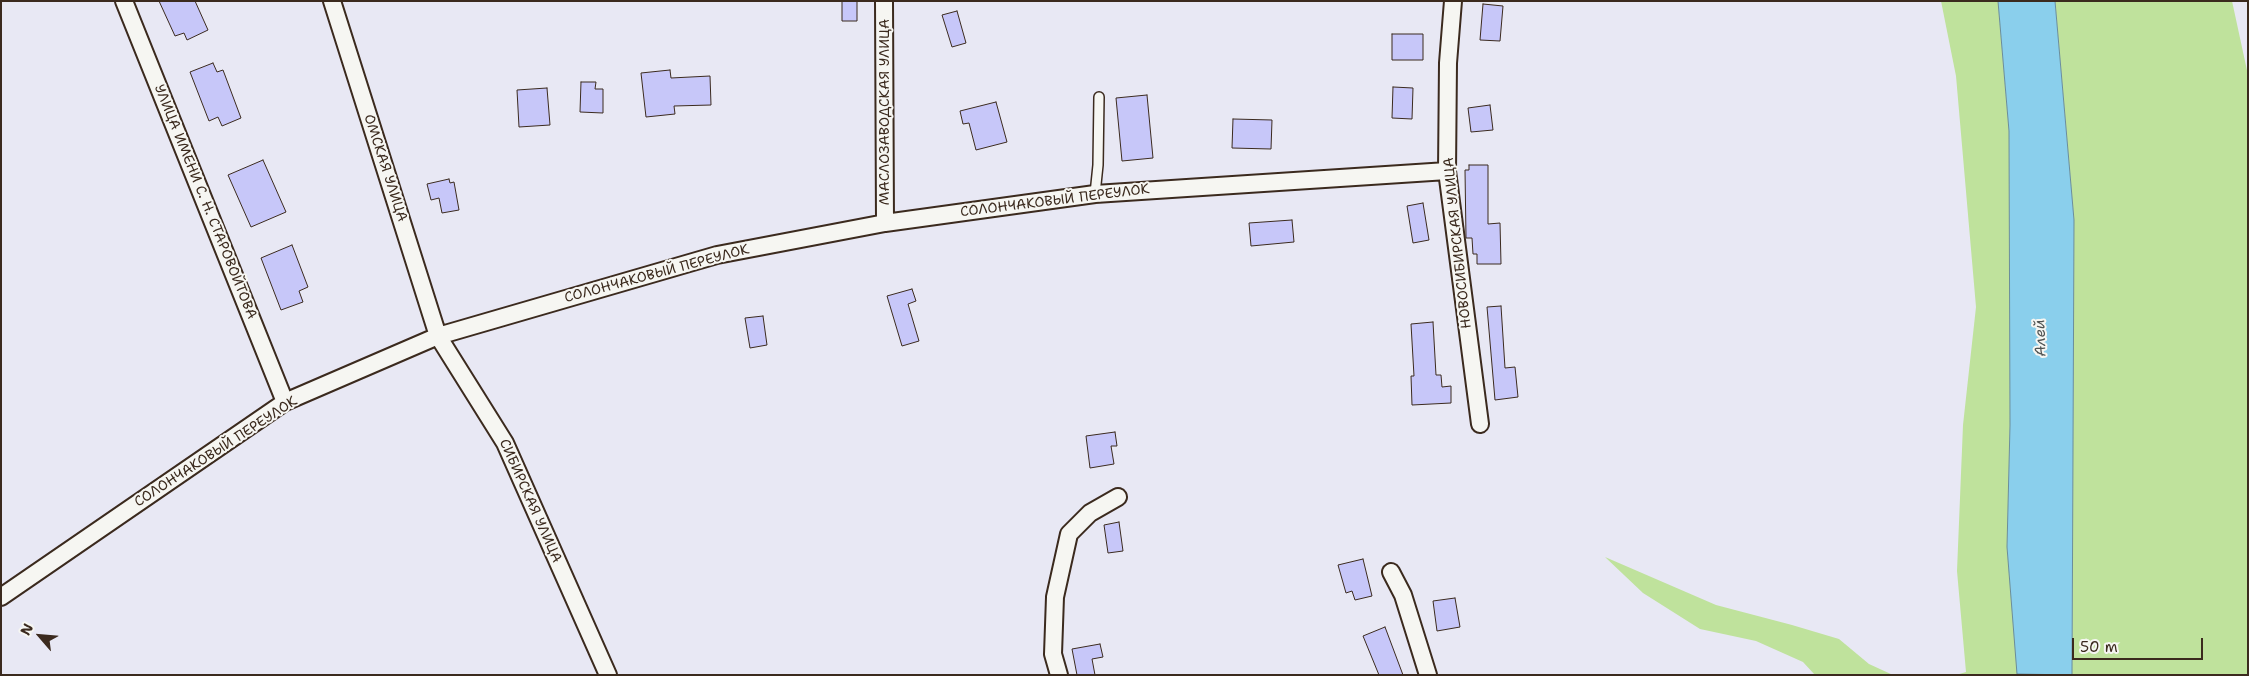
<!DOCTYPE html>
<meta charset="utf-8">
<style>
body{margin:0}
#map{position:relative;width:2249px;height:676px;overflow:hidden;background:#e8e8f4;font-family:"Shantell Sans",sans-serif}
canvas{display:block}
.frame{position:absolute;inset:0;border:2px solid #3b2a1e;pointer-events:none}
.north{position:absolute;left:15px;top:611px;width:50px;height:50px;-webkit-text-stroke:4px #f6f6f2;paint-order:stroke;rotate:297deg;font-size:14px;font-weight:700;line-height:20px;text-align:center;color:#3b2a1e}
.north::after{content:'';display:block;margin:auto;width:18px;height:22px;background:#3b2a1e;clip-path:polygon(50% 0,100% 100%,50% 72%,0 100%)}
.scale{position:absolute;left:2072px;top:638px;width:131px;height:22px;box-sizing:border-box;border:2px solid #3b2a1e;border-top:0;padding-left:6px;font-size:15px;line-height:18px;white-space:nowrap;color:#3b2a1e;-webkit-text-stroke:4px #f6f6f2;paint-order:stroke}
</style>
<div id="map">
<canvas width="2249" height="676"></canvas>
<div class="frame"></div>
<div class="north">N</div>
<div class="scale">50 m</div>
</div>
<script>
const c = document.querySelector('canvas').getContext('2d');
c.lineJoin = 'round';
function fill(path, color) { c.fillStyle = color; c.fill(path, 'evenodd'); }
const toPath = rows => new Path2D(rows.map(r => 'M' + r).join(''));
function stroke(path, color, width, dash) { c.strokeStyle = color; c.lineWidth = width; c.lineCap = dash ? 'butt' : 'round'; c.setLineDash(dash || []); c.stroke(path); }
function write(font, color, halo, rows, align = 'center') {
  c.font = font + ' "Shantell Sans",sans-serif'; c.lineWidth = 4; c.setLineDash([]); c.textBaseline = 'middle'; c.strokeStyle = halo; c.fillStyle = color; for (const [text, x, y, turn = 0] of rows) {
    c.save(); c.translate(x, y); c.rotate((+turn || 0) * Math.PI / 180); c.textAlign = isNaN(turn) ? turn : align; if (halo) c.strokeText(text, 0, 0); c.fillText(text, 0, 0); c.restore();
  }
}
fill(toPath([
 [1941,1,1998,1,2009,131,2010,425,2007,547,2018,675,1956,675,1966,672,1957,571,1963,425,1976,307,1956,76],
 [2055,1,2232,1,2248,75,2248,675,2072,675,2074,220],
 [1605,557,1716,605,1792,625,1839,639,1869,664,1893,675,1815,675,1803,662,1756,641,1700,629,1643,593]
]), '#bfe29c');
const water = toPath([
 [1998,1,2055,1,2074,220,2072,675,2017,674,2007,547,2010,425,2009,131,1998,1]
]);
fill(water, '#8acfec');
stroke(water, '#6a8d9a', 1);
const building = toPath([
 [159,1,195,1,208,30,187,40,184,33,175,36,159,1],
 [842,1,857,1,857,21,842,21,842,1],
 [1483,4,1503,6,1500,41,1480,40,1483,4],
 [957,11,966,43,952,47,942,15,957,11],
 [1392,34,1423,34,1423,60,1392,60,1392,34],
 [213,63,217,72,223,70,241,118,222,126,218,117,209,121,190,72,213,63],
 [670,70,671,78,710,76,711,105,674,106,675,114,646,117,641,73,670,70],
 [581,82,596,82,595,89,603,89,603,113,580,112,581,82],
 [1393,87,1413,88,1412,119,1392,118,1393,87],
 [547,88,550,125,519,127,517,90,547,88],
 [1147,95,1153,158,1122,161,1116,98,1147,95],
 [996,102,1007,142,976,150,969,123,963,124,960,111,996,102],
 [1490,105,1493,130,1471,132,1468,108,1490,105],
 [1233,119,1272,120,1271,149,1232,148,1233,119],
 [263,160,286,212,251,227,228,175,263,160],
 [1469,165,1488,165,1488,224,1500,223,1501,264,1477,264,1477,254,1473,254,1472,238,1466,238,1465,170,1469,170,1469,165],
 [449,179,450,183,454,182,459,210,442,213,439,198,431,200,427,184,449,179],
 [1423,203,1429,240,1413,243,1407,206,1423,203],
 [1292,220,1294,242,1251,246,1249,223,1292,220],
 [292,245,308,287,299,291,303,302,281,310,261,258,292,245],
 [912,289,916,301,908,304,919,341,902,346,887,296,912,289],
 [1501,306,1505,368,1515,367,1518,397,1495,400,1487,307,1501,306],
 [763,316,767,345,750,348,745,318,763,316],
 [1433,322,1436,375,1441,375,1442,387,1451,386,1451,403,1412,405,1411,376,1414,376,1411,324,1433,322],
 [1115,432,1117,446,1111,446,1114,464,1090,468,1086,436,1115,432],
 [1119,522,1123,551,1108,553,1104,525,1119,522],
 [1363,559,1372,596,1355,600,1352,591,1346,593,1338,565,1363,559],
 [1455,598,1460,627,1437,631,1433,601,1455,598],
 [1385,627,1403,675,1379,675,1363,636,1385,627],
 [1100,644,1103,657,1092,659,1095,675,1077,675,1072,649,1100,644]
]);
fill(building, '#c7c7f9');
stroke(building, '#3b2a1e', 1);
const service = toPath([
 [1095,194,1098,165,1099,97]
]);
const minor = toPath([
 [124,1,285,402],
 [332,1,438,336,505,443,608,675],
 [884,1,885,223],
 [1453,1,1448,63,1447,171,1480,424],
 [1391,572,1403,595,1428,675],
 [1,597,285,402,438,336,717,255,885,223,1095,194,1447,171],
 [1059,675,1053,654,1055,597,1069,534,1090,513,1118,497]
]);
stroke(service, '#3b2a1e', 12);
stroke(minor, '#3b2a1e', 20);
stroke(service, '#f6f6f2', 9);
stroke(minor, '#f6f6f2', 16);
write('14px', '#3b2a1e', '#f6f6f2', [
 ["МАСЛОЗАВОДСКАЯ УЛИЦА",885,112,-90],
 ["ОМСКАЯ УЛИЦА",385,168,72],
 ["СОЛОНЧАКОВЫЙ ПЕРЕУЛОК",1055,201,-7],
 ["УЛИЦА ИМЕНИ С. Н. СТАРОВОЙТОВА",205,202,68],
 ["НОВОСИБИРСКАЯ УЛИЦА",1458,243,-96],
 ["СОЛОНЧАКОВЫЙ ПЕРЕУЛОК",657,274,-15],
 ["СОЛОНЧАКОВЫЙ ПЕРЕУЛОК",216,452,-33],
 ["СИБИРСКАЯ УЛИЦА",530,501,66]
]);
write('italic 15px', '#4f5352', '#f6f6f2', [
 ["Алей",2041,338,-92]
]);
</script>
